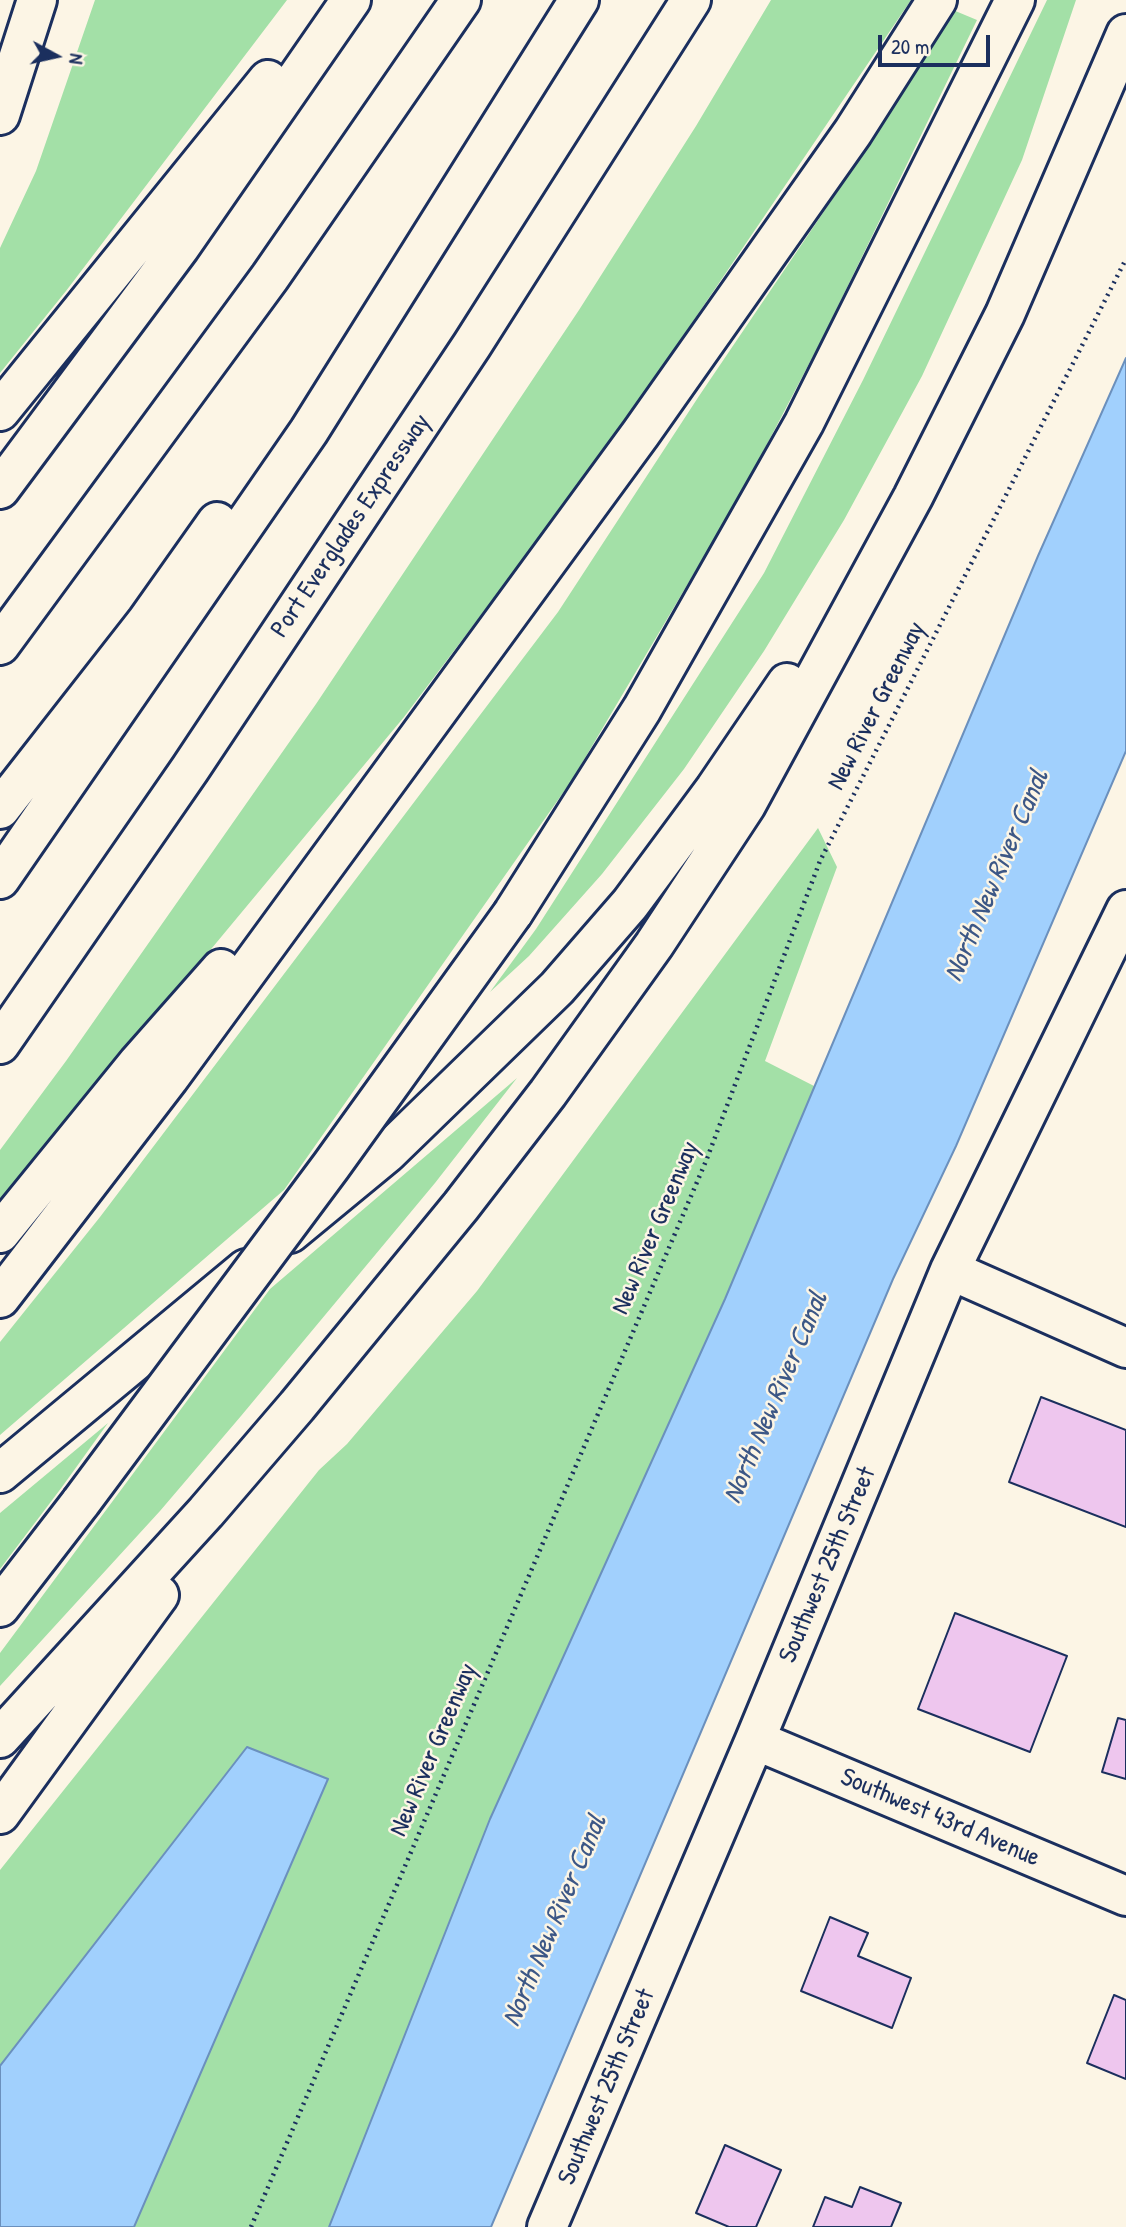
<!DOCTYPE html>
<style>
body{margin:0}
#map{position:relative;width:1126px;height:2227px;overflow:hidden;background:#fcf5e5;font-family:"Patrick Hand",sans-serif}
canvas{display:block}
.north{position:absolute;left:21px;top:21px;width:70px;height:70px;-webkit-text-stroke:5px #fcf5e5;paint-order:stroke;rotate:98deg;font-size:19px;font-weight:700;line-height:28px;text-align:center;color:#1b2f5e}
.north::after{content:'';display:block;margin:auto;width:24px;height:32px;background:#1b2f5e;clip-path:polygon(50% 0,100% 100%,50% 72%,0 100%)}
.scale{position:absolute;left:878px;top:35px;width:112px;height:32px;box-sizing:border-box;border:4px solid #1b2f5e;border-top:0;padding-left:9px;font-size:21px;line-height:24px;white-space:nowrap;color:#1b2f5e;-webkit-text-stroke:5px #fcf5e5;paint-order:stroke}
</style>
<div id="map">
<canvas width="1126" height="2227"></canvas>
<div class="north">N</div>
<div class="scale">20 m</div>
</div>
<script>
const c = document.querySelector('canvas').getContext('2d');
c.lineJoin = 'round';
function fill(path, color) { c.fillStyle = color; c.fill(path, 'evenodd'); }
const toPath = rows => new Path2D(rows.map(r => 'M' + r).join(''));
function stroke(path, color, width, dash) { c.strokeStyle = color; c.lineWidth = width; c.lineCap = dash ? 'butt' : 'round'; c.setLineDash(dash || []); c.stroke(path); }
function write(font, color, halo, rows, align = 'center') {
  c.font = font + ' "Patrick Hand",sans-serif'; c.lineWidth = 5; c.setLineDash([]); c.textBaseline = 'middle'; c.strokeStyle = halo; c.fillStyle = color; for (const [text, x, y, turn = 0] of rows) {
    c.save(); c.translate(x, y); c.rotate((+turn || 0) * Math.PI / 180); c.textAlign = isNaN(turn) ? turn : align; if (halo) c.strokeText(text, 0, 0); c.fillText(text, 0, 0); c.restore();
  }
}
fill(toPath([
 [95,0,287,0,66,291,0,373,0,248,36,171],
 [771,0,911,0,607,448,404,717,0,1203,0,1150,66,1061,316,704,579,310,696,126],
 [1047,0,1076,0,1022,160,922,376,844,520,764,651,684,769,602,874,529,956,490,992,536,929,764,573,863,380],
 [953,10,977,20,822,339,742,492,572,780,284,1190,0,1435,0,1342,100,1217,558,612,699,396,850,173],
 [818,828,837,867,765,1061,816,1087,725,1299,490,1819,329,2227,134,2227,328,1779,0,2066,0,1870,319,1470,347,1444,477,1291],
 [517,1078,435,1183,241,1416,160,1511,0,1686,0,1653,270,1289],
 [108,1423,62,1487,0,1569,0,1513]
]), '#a3e0a7');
const water = toPath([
 [1126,358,1126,751,956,1146,893,1279,491,2227,329,2227,490,1819,725,1299,1038,556,1126,358],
 [247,1747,328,1779,134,2227,0,2227,0,2066,247,1747]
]);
fill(water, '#a1d0fd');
stroke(water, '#6b90bd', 2);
const building = toPath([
 [1041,1397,1126,1430,1126,1527,1009,1482,1041,1397],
 [955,1613,1067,1656,1030,1752,918,1709,955,1613],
 [1118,1718,1126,1720,1126,1779,1102,1772,1118,1718],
 [830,1917,868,1933,858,1956,911,1978,892,2028,801,1991,830,1917],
 [1114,1995,1126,2000,1126,2079,1087,2063,1114,1995],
 [725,2145,781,2170,756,2227,729,2227,696,2213,725,2145],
 [860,2187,901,2203,891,2227,813,2227,825,2197,852,2207,860,2187]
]);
fill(building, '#eec6ee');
stroke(building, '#1b2f5e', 2);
const minor = toPath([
 [950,1270,1126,1348],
 [755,1740,1126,1896],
 [547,2227,755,1740,950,1270,1126,910]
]);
const major = toPath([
 [0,411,268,80],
 [0,489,180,247,351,0],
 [290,1233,387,1153,557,988,630,904,715,789,787,683],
 [0,1473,246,1269],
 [0,1738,206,1512,297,1406,461,1206,548,1093,654,945,746,805,913,497,1005,314,1126,34],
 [0,1814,159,1595]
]);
const highway = toPath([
 [0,115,37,0],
 [0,645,270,277,461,0],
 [0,809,147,621,217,522],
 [0,879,309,431,579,0],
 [513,913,642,709,804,423,1015,0],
 [0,1044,190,769,472,345,691,0],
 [0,1233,138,1063,221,969],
 [0,1298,169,1078,641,433,853,132,937,0],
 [0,1607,81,1502]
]);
stroke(minor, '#1b2f5e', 44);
stroke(major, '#1b2f5e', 44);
stroke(highway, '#1b2f5e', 44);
stroke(toPath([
 [251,2227,706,1161,820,861,1126,259]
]), '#1b2f5e', 4.5, [2, 5]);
stroke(minor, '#fcf5e5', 38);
stroke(major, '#fcf5e5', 38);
stroke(highway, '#fcf5e5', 38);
const highwayBridge = toPath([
 [81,1502,331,1166,513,913]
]);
stroke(highwayBridge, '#1b2f5e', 44, []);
stroke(highwayBridge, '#fcf5e5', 38);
write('26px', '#1b2f5e', '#fcf5e5', [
 ["Port Everglades Expressway",351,526,-56],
 ["New River Greenway",877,706,-63],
 ["New River Greenway",656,1228,-67],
 ["Southwest 25th Street",828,1565,-67],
 ["New River Greenway",434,1750,-67],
 ["Southwest 43rd Avenue",940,1818,23],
 ["Southwest 25th Street",607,2087,-67]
]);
write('italic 28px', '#3c5786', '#fcf5e5', [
 ["North New River Canal",997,876,-67],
 ["North New River Canal",776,1398,-67],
 ["North New River Canal",555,1921,-67]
]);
</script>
